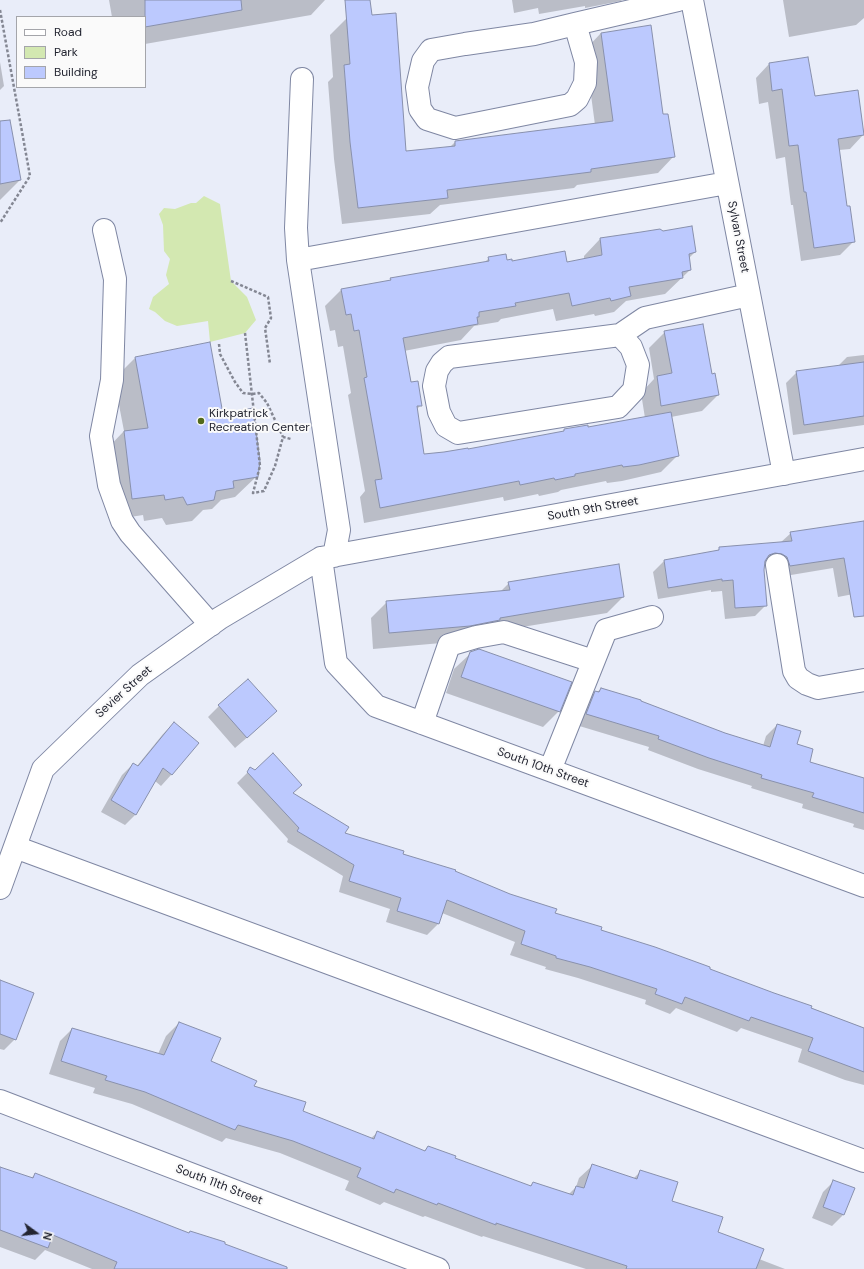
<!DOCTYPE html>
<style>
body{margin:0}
#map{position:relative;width:864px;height:1269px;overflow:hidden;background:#e9edf9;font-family:"DM Sans",sans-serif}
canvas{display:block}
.legend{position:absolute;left:16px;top:16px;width:130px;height:72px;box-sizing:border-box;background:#fafafa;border:1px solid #a4a5aa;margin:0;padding:5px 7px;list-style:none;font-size:12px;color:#232531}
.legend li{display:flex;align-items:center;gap:8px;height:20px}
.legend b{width:20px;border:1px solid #a4a5aa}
.north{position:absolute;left:16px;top:1213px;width:40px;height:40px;-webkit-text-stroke:3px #fafafa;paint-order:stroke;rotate:105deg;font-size:11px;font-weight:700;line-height:16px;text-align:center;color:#232531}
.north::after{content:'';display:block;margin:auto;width:14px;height:18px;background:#232531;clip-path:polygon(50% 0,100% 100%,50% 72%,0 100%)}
</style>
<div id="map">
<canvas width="864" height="1269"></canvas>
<ul class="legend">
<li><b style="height:5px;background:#fff"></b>Road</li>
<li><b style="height:11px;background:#d3e8b1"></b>Park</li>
<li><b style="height:11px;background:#bcc9fe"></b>Building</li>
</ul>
<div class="north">N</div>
</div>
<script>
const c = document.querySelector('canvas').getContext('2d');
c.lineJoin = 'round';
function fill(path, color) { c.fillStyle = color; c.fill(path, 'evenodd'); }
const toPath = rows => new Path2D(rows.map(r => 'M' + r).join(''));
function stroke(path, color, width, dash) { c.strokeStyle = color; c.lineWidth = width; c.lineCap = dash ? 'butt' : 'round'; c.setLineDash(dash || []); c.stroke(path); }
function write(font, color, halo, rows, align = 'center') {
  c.font = font + ' "DM Sans",sans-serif'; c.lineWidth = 4; c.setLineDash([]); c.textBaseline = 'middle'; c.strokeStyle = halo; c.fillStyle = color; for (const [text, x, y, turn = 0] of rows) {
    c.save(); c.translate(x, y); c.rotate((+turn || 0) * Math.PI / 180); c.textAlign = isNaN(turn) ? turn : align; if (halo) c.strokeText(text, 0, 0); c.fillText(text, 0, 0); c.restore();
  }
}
fill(toPath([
 [204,196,220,204,231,281,247,297,256,320,245,333,210,342,208,321,177,326,165,321,155,312,149,309,153,297,169,284,166,275,170,259,164,251,163,225,159,214,164,208,175,209,191,203,196,203]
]), '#d3e8b1');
fill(toPath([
 [109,0,325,0,311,15,145,44,145,17,112,17],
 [512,0,622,0,621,1,585,8,585,6,539,14,538,8,514,13],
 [783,0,864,0,864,18,856,25,789,37],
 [347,18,405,153,449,148,455,142,595,125,585,50,601,33,663,115,674,156,658,173,577,185,574,188,440,205,430,214,342,224,334,159,328,82,333,77,330,35],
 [807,59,814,97,857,92,863,135,850,149,839,150,846,208,853,242,840,255,801,261,793,205,791,205,785,157,776,159,768,102,759,104,756,78,769,64],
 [0,62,4,86,0,90],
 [0,152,20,180,0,200],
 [641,233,695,252,689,258,690,270,665,294,626,301,614,312,595,316,594,314,556,321,553,309,501,319,498,322,474,326,461,340,404,351,411,383,421,405,416,410,423,455,468,450,562,432,564,430,588,428,645,418,641,393,654,379,649,348,665,332,712,375,718,395,702,411,671,417,677,456,661,472,622,481,607,483,606,481,561,490,558,492,539,496,538,494,504,501,503,497,364,523,360,497,365,491,348,395,351,393,343,346,338,347,335,330,330,331,325,306,341,290,388,282,391,279,484,263,489,258,511,262,566,263,584,260,584,256,600,239],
 [864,355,864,425,793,435,786,383,797,372,838,366,847,357],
 [135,358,222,416,257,476,235,497,221,500,212,509,203,510,192,521,166,525,162,518,144,521,143,515,111,520,103,453,124,431,114,379],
 [864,522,864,592,838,597,833,568,779,577,770,564,764,563,763,570,766,605,755,616,725,619,722,591,711,592,711,590,658,599,653,572,664,561,716,552,720,548,780,543,791,533],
 [509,583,623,597,607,613,486,633,453,642,373,649,371,618,387,602,500,592],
 [471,653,559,711,543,727,446,693,454,669],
 [601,689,725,734,763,746,766,736,777,725,796,745,808,762,864,783,864,830,853,827,854,824,802,808,803,804,751,788,752,786,698,769,648,750,649,747,576,725,585,703,595,692,597,692],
 [219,706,265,722,235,748,208,717],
 [174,723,198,743,171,775,161,786,155,781,136,814,125,825,101,812,122,775,133,764,137,766,163,734],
 [251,769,292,794,344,833,454,872,554,913,709,969,864,1028,864,1085,845,1080,798,1062,802,1049,741,1028,737,1032,676,1008,670,1014,645,1004,646,1000,578,978,545,969,546,967,510,955,515,942,442,913,438,924,427,935,386,922,390,909,339,892,343,876,287,842,288,839,237,783],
 [0,983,15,1039,4,1050,0,1049],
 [179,1023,210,1061,253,1086,302,1112,370,1139,378,1132,423,1152,428,1147,454,1159,529,1187,533,1183,568,1195,576,1187,579,1178,592,1166,633,1179,641,1171,670,1202,759,1259,785,1269,586,1269,483,1236,482,1237,425,1216,423,1217,384,1202,380,1205,345,1190,349,1181,280,1153,226,1138,222,1142,132,1104,93,1093,95,1088,49,1074,60,1041,72,1029,158,1054,166,1036],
 [0,1168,31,1178,36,1174,188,1234,190,1232,224,1244,267,1269,92,1269,45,1250,35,1260,0,1247],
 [834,1181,853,1188,843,1215,832,1226,812,1218,823,1192]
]), '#0003');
const building = toPath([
 [145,0,241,0,242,10,145,27,145,0],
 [345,0,370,0,372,15,396,13,406,151,455,146,455,141,613,121,601,33,651,25,663,114,668,114,675,157,591,169,591,172,447,190,448,198,358,208,350,142,344,65,350,64,345,0],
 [808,57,815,96,858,90,864,135,838,139,847,206,850,206,855,242,814,248,806,192,804,192,798,145,789,146,782,89,772,91,769,63,808,57],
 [10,120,21,180,0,184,0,121,10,120],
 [692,226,696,252,689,254,691,270,682,272,683,278,629,287,631,296,611,301,610,298,572,306,569,293,515,303,516,306,479,312,479,317,477,317,478,324,403,338,411,382,418,381,422,406,417,406,424,454,444,452,468,448,468,449,564,431,564,429,588,425,588,427,671,412,679,456,639,465,623,467,622,465,575,474,575,476,555,480,554,478,520,485,519,481,380,508,375,480,382,479,364,378,367,377,359,330,354,331,351,314,346,315,341,289,391,280,390,278,489,261,488,257,506,254,507,260,512,259,512,261,565,251,567,262,602,255,600,238,641,232,660,229,663,231,692,226],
 [703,324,712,374,715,373,719,395,661,406,657,376,672,373,664,331,703,324],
 [210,342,223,414,253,408,260,461,258,477,233,481,234,488,216,491,214,500,187,505,183,497,165,500,164,495,132,499,124,431,148,428,135,357,210,342],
 [864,362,864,416,804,425,796,371,864,362],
 [864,521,864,616,854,617,844,558,790,566,787,557,782,554,775,553,769,555,765,561,764,570,767,606,735,608,733,580,722,581,722,579,668,588,664,560,719,550,719,547,792,541,790,532,864,521],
 [619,564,624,597,500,618,500,620,470,626,389,633,386,601,510,590,508,582,619,564],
 [479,649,572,682,560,712,461,677,470,652,479,649],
 [248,679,277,711,247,738,218,705,248,679],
 [601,688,641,700,641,701,725,733,770,747,777,724,801,731,797,744,813,749,810,762,864,778,864,813,812,797,814,793,761,778,762,775,709,758,658,739,659,736,586,714,595,691,599,692,601,688],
 [174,722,199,743,172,775,163,768,136,815,111,800,133,763,138,766,174,722],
 [273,753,302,785,293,793,349,827,345,833,404,851,403,854,456,870,455,871,510,894,557,909,555,913,602,927,601,930,655,947,710,967,710,969,774,993,812,1006,811,1008,864,1028,864,1072,808,1051,813,1038,751,1017,749,1021,685,997,682,1004,655,994,657,989,590,967,556,958,556,956,521,944,525,931,447,900,439,924,397,911,401,898,349,881,354,865,297,831,299,828,247,772,250,767,255,770,273,753],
 [0,980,34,993,16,1040,0,1034,0,980],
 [179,1022,221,1038,211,1061,257,1081,254,1086,306,1102,303,1111,374,1139,377,1131,425,1151,428,1146,456,1156,455,1158,531,1186,533,1182,573,1195,576,1186,584,1188,592,1164,637,1179,640,1170,678,1182,672,1201,723,1217,718,1232,764,1249,756,1269,626,1269,627,1266,496,1223,496,1225,438,1203,437,1205,396,1189,394,1193,357,1177,361,1168,293,1141,238,1125,235,1130,145,1092,105,1080,107,1076,61,1061,72,1028,164,1055,179,1022],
 [0,1167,33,1178,35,1173,189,1233,190,1231,225,1242,225,1244,287,1267,287,1269,114,1269,117,1262,53,1235,48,1248,0,1230,0,1167],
 [833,1180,855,1188,844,1215,823,1207,833,1180]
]);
fill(building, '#bcc9fe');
stroke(building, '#8890ac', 1);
const minor = toPath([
 [692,0,784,474],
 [575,24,586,62,585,83,577,99,570,105,455,128,427,119,420,109,417,87,423,61,431,50,465,44,534,34,575,24,678,0],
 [302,79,296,228,298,260,339,530,334,556],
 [104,230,115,279,112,380,101,436,109,485,122,521,130,533,211,625],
 [298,260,727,183],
 [620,335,631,347,638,365,634,390,618,407,458,433,446,426,439,412,434,386,437,371,442,363,449,357,620,335,645,318,749,295],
 [321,558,336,663,376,706,864,886],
 [777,565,794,671,798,678,807,684,818,688,864,680],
 [422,723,449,645,476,637,504,632,593,661],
 [550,770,606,630,652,617],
 [15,847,864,1161],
 [0,888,43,769,140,675,220,618,321,558,864,459],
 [0,1101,438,1269]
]);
stroke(minor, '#7f87a3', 24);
stroke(toPath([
 [0,10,30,176,0,223],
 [231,281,268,297,271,318,265,328,270,364],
 [245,333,260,466,253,493,264,491,275,466,283,437,291,439],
 [219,344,220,354,235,382,243,393,252,394,259,393,267,403,283,437]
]), '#848793', 2.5, [3, 2]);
stroke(minor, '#fff', 22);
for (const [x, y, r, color] of [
 [201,421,4,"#526a1a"]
]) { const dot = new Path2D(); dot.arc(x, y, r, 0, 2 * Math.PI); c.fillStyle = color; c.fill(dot); stroke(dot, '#fafafa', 1.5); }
write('12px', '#232531', '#fafafa', [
 ["Sylvan Street",738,237,79],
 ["South 9th Street",593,509,-10],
 ["Sevier Street",124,692,-42],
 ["South 10th Street",543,768,20],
 ["South 11th Street",219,1185,21]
]);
write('12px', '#232531', '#fafafa', [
 ["Kirkpatrick",209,414],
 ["Recreation Center",209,428]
], 'left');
</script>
